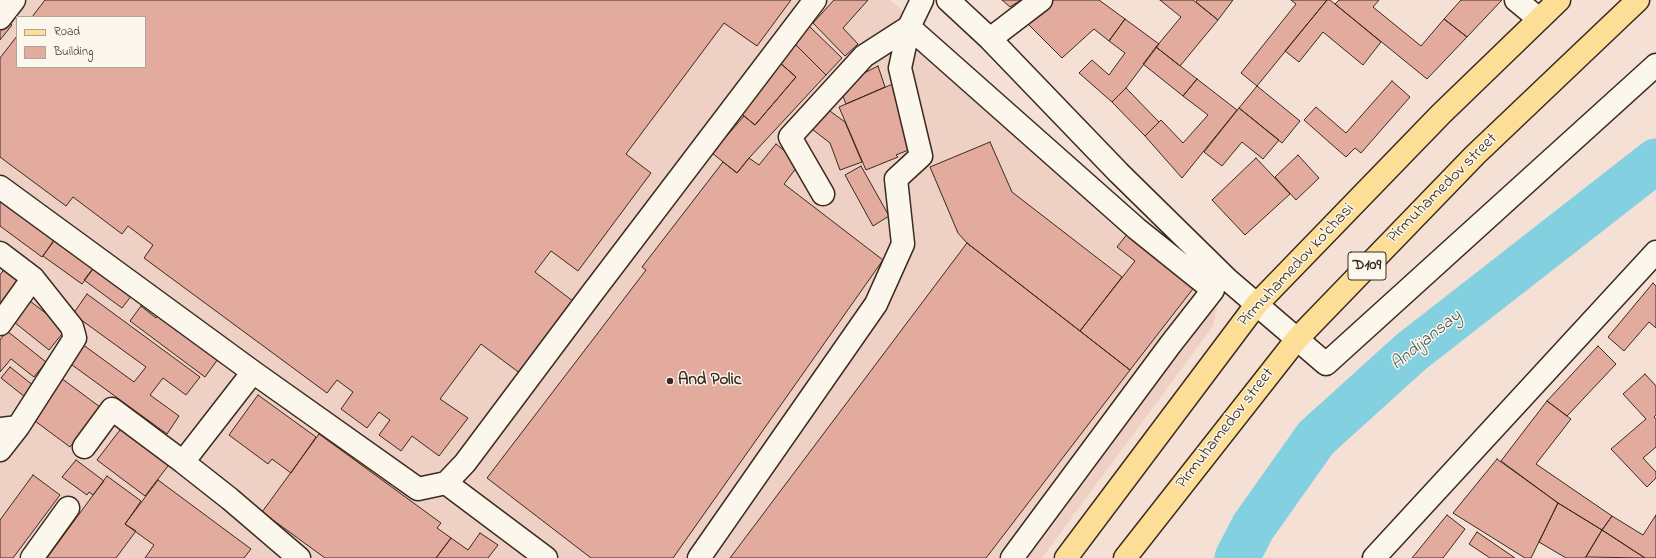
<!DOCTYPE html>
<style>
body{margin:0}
#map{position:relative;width:1656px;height:558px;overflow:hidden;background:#f4e0d5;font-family:"Indie Flower",sans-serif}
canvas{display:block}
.legend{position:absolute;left:16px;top:16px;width:130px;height:52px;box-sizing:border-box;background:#fbf7ec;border:1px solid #aea59a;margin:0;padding:5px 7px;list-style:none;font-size:12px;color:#3b2a1e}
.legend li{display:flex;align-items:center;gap:8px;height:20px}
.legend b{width:20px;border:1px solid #aea59a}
</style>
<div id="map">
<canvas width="1656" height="558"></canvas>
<ul class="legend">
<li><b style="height:5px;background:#fdde96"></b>Road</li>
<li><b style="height:11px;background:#e3aa9e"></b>Building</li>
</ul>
</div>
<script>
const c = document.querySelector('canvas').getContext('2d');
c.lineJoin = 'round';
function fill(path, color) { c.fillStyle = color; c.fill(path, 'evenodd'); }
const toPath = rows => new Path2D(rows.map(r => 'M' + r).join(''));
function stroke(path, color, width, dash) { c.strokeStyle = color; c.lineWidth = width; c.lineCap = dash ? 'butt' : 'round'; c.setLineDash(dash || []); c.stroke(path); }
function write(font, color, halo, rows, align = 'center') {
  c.font = font + ' "Indie Flower",sans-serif'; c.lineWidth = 3; c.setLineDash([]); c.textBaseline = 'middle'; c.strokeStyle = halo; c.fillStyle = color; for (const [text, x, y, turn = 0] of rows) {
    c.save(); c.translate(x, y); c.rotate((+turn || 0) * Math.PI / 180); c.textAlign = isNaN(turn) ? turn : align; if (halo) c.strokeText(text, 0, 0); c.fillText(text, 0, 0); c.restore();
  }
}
fill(toPath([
 [0,0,890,0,1221,287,1213,326,1042,558,0,558],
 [17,17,145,17,145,67,17,67]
]), '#efd0c4');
stroke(toPath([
 [1237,558,1253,527,1316,438,1411,352,1656,161]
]), '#83d1e0', 45);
const building = toPath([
 [45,0,791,0,757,46,724,23,626,154,651,173,578,271,551,251,535,272,574,302,521,374,481,344,440,399,468,418,439,456,412,436,401,451,379,435,390,420,379,412,367,428,341,409,353,392,337,380,327,393,144,258,153,245,128,226,122,234,73,197,66,206,0,157,0,58,17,36,17,67,145,67,145,17,32,17,45,0],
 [834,0,868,0,843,28,858,44,845,56,813,23,834,0],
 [1002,0,1021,0,1010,7,1002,0],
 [1053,0,1099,0,1125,19,1109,41,1094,29,1062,58,1026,22,1053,0],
 [1160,0,1193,0,1218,20,1180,66,1156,47,1181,17,1160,0],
 [1197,0,1233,0,1218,20,1196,2,1197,0],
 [1291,0,1327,0,1257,86,1241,73,1296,4,1291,0],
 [1327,0,1330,0,1381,42,1363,65,1323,32,1299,62,1285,51,1327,0],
 [1339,0,1379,0,1373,7,1421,46,1444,19,1467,37,1427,79,1335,4,1339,0],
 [1461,0,1502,0,1467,37,1444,19,1461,0],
 [1125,19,1159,44,1126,88,1112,102,1079,73,1092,60,1109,75,1125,53,1109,41,1125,19],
 [5,20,12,25,0,40,0,27,5,20],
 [808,25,842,58,826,75,792,41,808,25],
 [795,44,826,75,749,158,737,173,712,153,744,116,755,125,796,77,779,62,795,44],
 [1156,47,1197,79,1183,96,1143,64,1156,47],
 [779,62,796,77,755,125,738,111,779,62],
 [878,66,885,87,846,104,839,86,878,66],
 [1197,79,1237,110,1182,178,1145,136,1161,120,1183,143,1208,115,1183,96,1197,79],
 [1392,81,1410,97,1361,153,1355,148,1346,157,1304,120,1316,107,1346,133,1392,81],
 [895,83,911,149,896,155,898,157,866,170,839,107,895,83],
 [1257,86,1300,121,1282,143,1239,108,1257,86],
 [1126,88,1159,122,1145,136,1112,102,1126,88],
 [823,106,845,122,862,162,840,170,830,143,808,126,823,106],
 [1239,108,1279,140,1263,159,1242,142,1222,166,1204,152,1239,108],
 [990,142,1012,192,1122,277,1080,331,967,243,958,233,930,167,990,142],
 [776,144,800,163,784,184,883,260,673,558,591,558,487,478,646,270,642,267,723,162,737,173,749,158,759,165,776,144],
 [1298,155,1319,178,1296,200,1275,177,1298,155],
 [1256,158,1290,194,1245,235,1212,200,1256,158],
 [861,166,889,216,873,226,845,175,861,166],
 [0,196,57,237,42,257,0,226,0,196],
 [1132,228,1199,281,1130,370,1080,331,1135,261,1117,247,1132,228],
 [54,240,93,269,82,284,43,256,54,240],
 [967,243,1130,370,986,558,730,558,967,243],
 [94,267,132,295,122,308,84,280,94,267],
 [5,268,22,282,0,310,0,275,5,268],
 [1653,283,1656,286,1656,328,1649,322,1624,351,1608,337,1653,283],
 [87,294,200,377,186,395,163,378,150,395,179,416,167,434,68,362,82,344,134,382,146,367,73,314,87,294],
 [30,301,66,329,49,350,14,322,30,301],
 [141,306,156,318,158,315,218,359,205,377,130,321,141,306],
 [7,331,46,362,34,377,11,359,0,372,0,340,7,331],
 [1598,346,1616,364,1567,416,1547,401,1598,346],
 [10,367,34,386,25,397,1,378,10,367],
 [1645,374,1656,386,1656,415,1654,417,1656,419,1656,447,1643,458,1656,472,1656,478,1647,487,1611,449,1646,419,1623,394,1645,374],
 [61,378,100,407,70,447,31,418,61,378],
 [258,395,316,437,291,473,272,459,268,464,229,435,258,395],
 [1547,401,1571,419,1536,464,1612,516,1602,530,1558,503,1501,461,1547,401],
 [123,426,171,462,145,496,97,460,123,426],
 [319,434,441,523,437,528,451,538,436,558,325,558,262,512,319,434],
 [1497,459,1558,503,1531,558,1525,558,1453,513,1497,459],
 [76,460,104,481,93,495,89,492,87,495,62,477,76,460],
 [33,475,60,495,13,558,0,558,0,520,33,475],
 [107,476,141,501,125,524,136,531,116,558,47,558,107,476],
 [158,480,251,549,244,558,145,558,154,545,125,524,158,480],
 [1558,503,1602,530,1585,558,1566,558,1539,542,1558,503],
 [1447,515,1465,529,1443,558,1412,558,1447,515],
 [1656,515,1656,558,1645,558,1602,530,1612,516,1643,535,1656,515],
 [1602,530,1645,558,1586,557,1602,530],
 [1477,532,1515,558,1490,558,1469,544,1477,532],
 [480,533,498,545,488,558,436,558,451,538,468,550,480,533]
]);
fill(building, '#e3aa9e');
stroke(building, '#3b2a1e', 1);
const minor = toPath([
 [948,0,990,39,1119,173,1227,279,1326,364,1656,65],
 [1516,0,1539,19],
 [0,18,14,0],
 [990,39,1041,0],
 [0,187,253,372,418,489,446,483,465,463,590,296,815,0],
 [823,194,790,137,864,56,909,27,1137,229,1213,290,1170,345,1012,558],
 [0,253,33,278,72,327,75,338,18,427,0,429],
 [0,324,33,278],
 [253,372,183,462,230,499,299,558],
 [84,447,112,409,183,462],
 [0,450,18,427],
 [446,483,546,558],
 [32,558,68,508],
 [699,558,876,304,903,244,896,179,921,156,900,68,909,27,922,0],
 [1374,558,1656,252]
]);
const major = toPath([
 [1066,558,1256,305,1441,114,1559,0],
 [1125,558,1297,339,1475,155,1638,0]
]);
stroke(minor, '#3b2a1e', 25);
stroke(major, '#3b2a1e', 25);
stroke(minor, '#fbf7ec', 22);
stroke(major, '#fdde96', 22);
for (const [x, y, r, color] of [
 [670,381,4,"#3b2a1e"]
]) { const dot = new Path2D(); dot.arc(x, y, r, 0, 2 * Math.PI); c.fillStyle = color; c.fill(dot); stroke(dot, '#fbf7ec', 1.5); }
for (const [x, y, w] of [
 [1367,266,38]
]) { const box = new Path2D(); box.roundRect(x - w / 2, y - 14, w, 28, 3); c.fillStyle = '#fbf7ec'; c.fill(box); stroke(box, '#3b2a1e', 1); }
write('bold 16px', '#3b2a1e', null, [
 ["D109",1367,266]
]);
write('17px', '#3b2a1e', '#fbf7ec', [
 ["Pirmuhamedov street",1443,189,-45],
 ["Pirmuhamedov ko'chasi",1297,266,-47],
 ["Pirmuhamedov street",1226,429,-52]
]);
write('bold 17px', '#3b2a1e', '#fbf7ec', [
 ["And Polic",678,381]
], 'left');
write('italic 18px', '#4d544e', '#fbf7ec', [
 ["Andijansay",1427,341,-39]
]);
</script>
